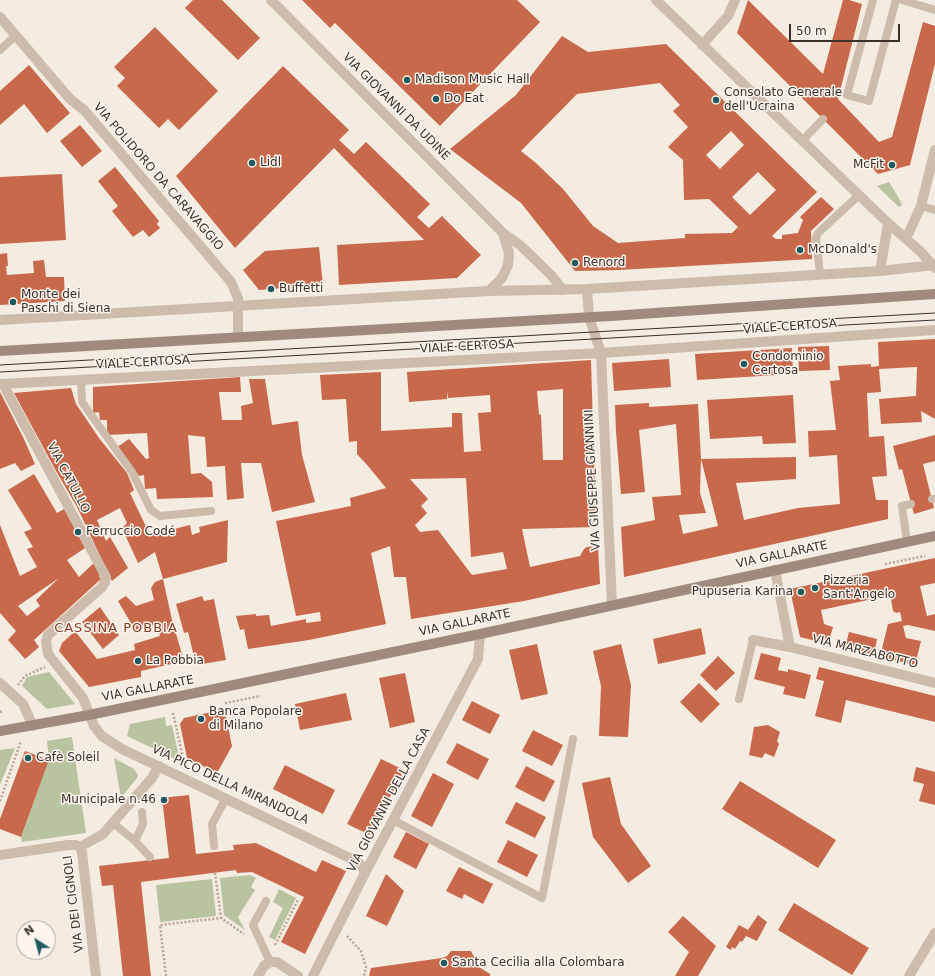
<!DOCTYPE html>
<meta charset="utf-8">
<style>
body{margin:0}
#map{position:relative;width:935px;height:976px;overflow:hidden;background:#f4ebe1;font-family:"DejaVu Sans",sans-serif}
canvas{display:block}
.north{position:absolute;left:16px;top:920px;width:40px;height:40px;box-sizing:border-box;background:#fbf5ee;border:1px solid #aea6a0;border-radius:50%;rotate:324deg;font-size:11px;font-weight:700;line-height:16px;text-align:center;color:#3b302b}
.north::after{content:'';display:block;margin:auto;width:14px;height:18px;background:#1f5a5e;clip-path:polygon(50% 0,100% 100%,50% 72%,0 100%)}
.scale{position:absolute;left:789px;top:24px;width:111px;height:18px;box-sizing:border-box;border:2px solid #3b302b;border-top:0;padding-left:5px;font-size:12px;line-height:14px;white-space:nowrap;color:#3b302b;-webkit-text-stroke:3px #fbf5ee;paint-order:stroke}
</style>
<div id="map">
<canvas width="935" height="976"></canvas>
<div class="north">N</div>
<div class="scale">50 m</div>
</div>
<script>
const c = document.querySelector('canvas').getContext('2d');
c.lineJoin = 'round';
function fill(path, color) { c.fillStyle = color; c.fill(path, 'evenodd'); }
const toPath = rows => new Path2D(rows.map(r => 'M' + r).join(''));
function stroke(path, color, width, dash) { c.strokeStyle = color; c.lineWidth = width; c.lineCap = dash ? 'butt' : 'round'; c.setLineDash(dash || []); c.stroke(path); }
function write(font, color, halo, rows, align = 'center') {
  c.font = font + ' "DejaVu Sans",sans-serif'; c.lineWidth = 3; c.setLineDash([]); c.textBaseline = 'middle'; c.strokeStyle = halo; c.fillStyle = color; for (const [text, x, y, turn = 0] of rows) {
    c.save(); c.translate(x, y); c.rotate((+turn || 0) * Math.PI / 180); c.textAlign = isNaN(turn) ? turn : align; if (halo) c.strokeText(text, 0, 0); c.fillText(text, 0, 0); c.restore();
  }
}
fill(toPath([
 [889,182,900,200,902,205,899,207,877,186],
 [49,672,75,704,47,709,22,686,27,677],
 [165,717,166,726,172,725,179,757,177,759,175,759,127,736,130,724],
 [72,737,86,833,22,842,21,837,49,760,47,741],
 [15,748,0,785,0,750],
 [114,758,134,769,138,775,137,778,121,798],
 [250,875,256,878,251,887,255,890,238,917,245,930,224,915,220,878],
 [212,879,216,916,160,922,156,885],
 [279,889,296,898,275,940,269,937,283,908,273,902]
]), '#b8c4a0');
fill(toPath([
 [193,0,222,0,260,38,238,60,185,8],
 [302,0,517,0,540,22,440,126,335,23,330,28],
 [748,0,823,74,843,0,849,0,862,4,838,99,879,142,892,137,923,22,935,26,935,64,910,165,878,174,737,33],
 [155,27,218,91,179,130,168,119,159,128,117,86,125,78,114,67],
 [562,36,588,52,666,44,817,192,772,236,776,239,782,239,782,235,798,233,803,220,800,217,821,197,834,209,811,231,812,259,619,270,575,271,521,203,450,149,516,95],
 [660,83,680,105,673,111,688,127,668,147,683,160,684,200,709,199,738,227,732,233,685,234,685,238,618,243,593,226,563,189,536,163,521,151,577,94],
 [731,131,744,145,720,169,706,155],
 [758,172,776,190,750,215,732,197],
 [29,65,70,113,47,133,24,104,0,125,0,91],
 [283,66,349,130,339,140,354,154,366,142,430,204,417,217,429,228,442,216,481,255,457,278,339,285,337,245,424,240,334,148,235,248,176,176],
 [80,125,102,151,82,167,60,141],
 [115,167,159,221,157,224,160,228,149,237,143,230,133,237,112,211,118,206,98,181],
 [62,174,66,240,0,244,0,177],
 [319,247,323,285,259,290,243,270,265,251],
 [7,253,8,266,6,266,7,275,34,273,33,261,44,260,46,277,64,277,65,301,0,305,0,254],
 [935,339,935,419,921,411,922,422,881,424,879,399,916,396,917,367,879,369,881,392,867,393,869,437,884,436,887,476,872,477,876,500,888,500,888,519,624,577,621,527,655,520,652,497,681,495,676,424,639,430,645,492,621,494,616,432,615,405,649,403,649,407,698,404,701,459,796,457,796,479,736,483,744,520,798,508,840,504,837,455,809,457,808,431,836,430,830,381,840,380,838,366,871,364,871,367,879,366,878,342],
 [701,459,718,526,683,534,679,515,706,513,700,493],
 [829,346,830,370,799,371,798,347],
 [792,348,793,374,697,380,695,354],
 [669,359,671,387,614,391,612,363],
 [591,360,596,527,522,529,530,567,580,556,584,549,587,547,598,546,600,584,524,601,411,619,406,577,394,577,390,546,371,553,386,624,309,640,248,649,244,629,240,630,236,616,256,614,256,616,269,615,271,626,306,619,306,623,321,621,320,612,296,616,276,521,351,506,350,498,386,488,368,466,357,454,357,441,349,442,346,399,322,400,320,375,381,372,381,431,452,427,452,413,462,413,464,452,481,451,478,413,491,412,490,395,448,398,447,391,447,399,409,402,407,372],
 [563,389,563,460,543,460,541,415,539,414,537,391],
 [466,478,471,557,503,552,507,569,472,575,438,530,420,532,415,525,427,513,421,506,428,499,410,479],
 [240,377,241,392,219,392,222,420,242,420,241,406,253,403,249,379,265,379,272,425,298,421,302,455,315,502,272,512,261,463,241,463,244,498,227,500,225,466,207,467,205,437,188,435,191,474,201,473,212,482,213,497,157,499,156,488,145,489,144,475,139,476,116,448,129,439,146,459,149,458,147,433,107,435,107,420,100,420,99,412,93,413,93,387],
 [71,388,76,404,99,438,127,473,134,490,130,493,150,535,190,525,192,535,200,532,199,527,228,520,227,562,163,579,155,552,138,563,122,528,127,523,120,508,97,520,106,541,110,537,128,568,112,581,77,507,56,471,14,393],
 [0,392,23,437,35,464,21,471,15,463,0,469],
 [793,395,796,443,763,444,762,436,710,439,707,400],
 [935,435,935,461,923,464,934,508,914,514,902,469,899,470,893,446],
 [34,474,57,513,64,509,85,548,67,560,79,577,94,563,100,571,99,576,101,579,34,640,39,647,25,659,8,640,16,631,0,613,0,525,20,576,37,567,27,549,33,547,24,532,32,529,8,490],
 [59,578,36,600,40,606,27,616,18,606],
 [935,558,935,583,920,586,927,616,935,614,935,631,908,625,903,626,906,638,921,641,915,665,880,657,888,624,902,621,900,612,896,613,893,611,890,593,882,594,882,597,821,610,824,624,833,627,828,644,800,637,790,589],
 [163,579,172,620,184,661,141,671,141,677,89,687,59,651,62,643,75,631,97,659,135,650,134,644,160,636,157,624,135,630,118,601,126,596,136,606,154,600,151,588,155,582],
 [202,596,204,601,214,599,226,660,196,665,188,632,184,633,176,604],
 [100,607,119,635,103,649,82,622],
 [701,628,706,654,658,664,653,639],
 [849,632,877,639,874,655,845,648],
 [537,644,548,694,521,700,509,650],
 [621,644,631,685,628,737,599,736,601,686,593,651],
 [761,653,781,658,778,670,788,672,788,669,811,675,805,699,783,694,785,687,754,679],
 [718,656,735,673,716,691,700,675],
 [819,667,935,696,935,722,846,700,841,723,815,716,824,681,816,679],
 [405,673,415,722,390,728,379,678],
 [699,683,720,704,701,723,680,702],
 [346,693,352,720,300,730,295,704],
 [472,701,500,715,490,734,462,720],
 [216,711,226,717,232,746,217,773,187,758,180,724,184,718],
 [768,725,780,732,777,741,779,744,774,757,765,753,762,758,749,755,754,727],
 [533,730,563,745,552,766,522,751],
 [457,743,489,759,478,780,446,763],
 [25,751,49,760,21,837,0,829,0,819],
 [381,759,404,770,370,835,347,824],
 [285,765,335,790,323,814,273,789],
 [526,766,555,781,544,802,515,787],
 [916,767,935,772,935,805,919,801,924,784,913,781],
 [433,773,454,784,432,827,411,816],
 [610,777,621,824,651,866,628,883,593,837,582,783],
 [740,781,836,840,818,868,722,809],
 [189,795,196,854,234,850,233,845,256,843,316,872,322,860,346,871,305,954,281,942,304,897,252,872,237,873,236,870,141,882,151,976,123,976,113,885,102,886,99,866,169,858,162,798],
 [516,802,546,817,535,838,505,823],
 [406,832,429,844,416,869,393,857],
 [508,840,538,855,527,877,497,862],
 [459,867,493,884,483,904,464,894,462,899,446,891],
 [386,874,404,891,387,926,366,916],
 [794,903,869,948,852,975,778,930],
 [758,915,767,922,757,941,746,936,742,942,740,941,735,949,732,947,731,950,726,947,739,925,748,930],
 [683,916,716,946,698,976,675,976,689,952,668,932],
 [451,951,471,951,479,967,490,974,490,976,369,976,371,968,442,958,447,956]
]), '#c8694b');
stroke(toPath([
 [885,564,925,556],
 [18,685,25,676,45,667],
 [225,703,261,696],
 [0,712,4,711],
 [173,713,184,762],
 [0,801,21,741],
 [215,873,221,918],
 [347,936,361,951,366,967,364,976],
 [275,945,298,900],
 [166,976,160,925,221,918,244,934]
]), '#b9a596', 2.5, [2, 2]);
stroke(toPath([
 [873,0,847,95,869,101,896,0],
 [902,0,935,10],
 [0,50,15,36],
 [802,141,823,119],
 [921,206,935,210],
 [820,274,816,238,818,233,859,195],
 [81,380,82,402,132,472,151,510,160,516,211,511],
 [932,499,935,499],
 [907,542,902,506,911,504],
 [739,699,753,640],
 [393,820,542,898,573,739],
 [113,823,135,841,150,857],
 [135,841,143,824,142,812],
 [214,846,212,824,226,798],
 [266,901,253,925,270,962]
]), '#cdbbac', 8);
stroke(toPath([
 [271,0,503,233,520,245,551,275,563,290],
 [656,0,888,223,921,252,935,268],
 [0,17,70,99,84,110,231,282,238,298,238,337],
 [702,45,728,16,735,0],
 [906,239,921,206,935,150],
 [880,271,888,223],
 [587,289,589,317,601,353,612,605],
 [489,291,502,278,508,265,509,253,503,233],
 [0,320,489,291,587,289,880,271,935,265],
 [0,384,601,353,935,330],
 [4,384,6,390,106,577,105,582,102,587,48,635,46,641,48,654,83,698,94,726,102,736,122,749,356,861,361,865,365,873],
 [775,570,790,647],
 [753,640,790,647,935,683],
 [0,683,23,704,33,726],
 [80,847,82,852,96,976],
 [80,847,103,834,152,778,159,766],
 [0,855,68,845,76,845,80,847],
 [258,976,264,966,270,962,277,962,298,976],
 [313,976,365,873,478,659,480,634],
 [909,976,935,933]
]), '#cdbbac', 10);
stroke(toPath([
 [0,351,611,316,935,294],
 [0,731,89,715,480,634,935,536]
]), '#a18a7d', 10);
stroke(toPath([
 [0,365,935,313],
 [0,372,935,320]
]), '#3b302b', 1);
for (const [x, y, r, color] of [
 [407,80,4,"#1f5a5e"],
 [436,99,4,"#1f5a5e"],
 [716,100,4,"#1f5a5e"],
 [252,163,4,"#1f5a5e"],
 [892,165,4,"#1f5a5e"],
 [800,250,4,"#1f5a5e"],
 [575,263,4,"#1f5a5e"],
 [271,289,4,"#1f5a5e"],
 [13,302,4,"#1f5a5e"],
 [744,364,4,"#1f5a5e"],
 [78,532,4,"#1f5a5e"],
 [815,588,4,"#1f5a5e"],
 [801,592,4,"#1f5a5e"],
 [138,661,4,"#1f5a5e"],
 [201,719,4,"#1f5a5e"],
 [28,758,4,"#1f5a5e"],
 [164,800,4,"#1f5a5e"],
 [444,963,4,"#1f5a5e"]
]) { const dot = new Path2D(); dot.arc(x, y, r, 0, 2 * Math.PI); c.fillStyle = color; c.fill(dot); stroke(dot, '#fbf5ee', 1.5); }
write('12px', '#3b302b', '#fbf5ee', [
 ["Madison Music Hall",415,80],
 ["Consolato Generale",724,93],
 ["dell'Ucraina",724,107],
 ["Do Eat",444,99],
 ["Lidl",260,163],
 ["McFit",884,165,"right"],
 ["McDonald's",808,250],
 ["Renord",583,263],
 ["Buffetti",279,289],
 ["Monte dei",21,295],
 ["Paschi di Siena",21,309],
 ["Condominio",752,357],
 ["Certosa",752,371],
 ["Ferruccio Codé",86,532],
 ["Pizzeria",823,581],
 ["Sant'Angelo",823,595],
 ["Pupuseria Karina",793,592,"right"],
 ["La Pobbia",146,661],
 ["Banca Popolare",209,712],
 ["di Milano",209,726],
 ["Cafè Soleil",36,758],
 ["Municipale n.46",156,800,"right"],
 ["Santa Cecilia alla Colombara",452,963]
], 'left');
write('12px', '#3b302b', '#fbf5ee', [
 ["VIA GIOVANNI DA UDINE",396,107,45],
 ["VIA POLIDORO DA CARAVAGGIO",158,177,49],
 ["VIALE CERTOSA",790,327,-4],
 ["VIALE CERTOSA",467,347,-3],
 ["VIALE CERTOSA",143,363,-3],
 ["VIA CATULLO",68,478,62],
 ["VIA GIUSEPPE GIANNINI",593,480,-93],
 ["VIA GALLARATE",782,555,-12],
 ["VIA GALLARATE",465,623,-12],
 ["VIA MARZABOTTO",865,652,14],
 ["VIA GALLARATE",148,689,-11],
 ["VIA PICO DELLA MIRANDOLA",230,785,25],
 ["VIA GIOVANNI DELLA CASA",389,800,-62],
 ["VIA DEI CIGNOLI",74,904,-97]
]);
c.letterSpacing = '1px';
write('13px', '#8c3b22', '#fbf5ee', [
 ["CASSINA POBBIA",116,629]
]);
c.letterSpacing = '0px';
</script>
